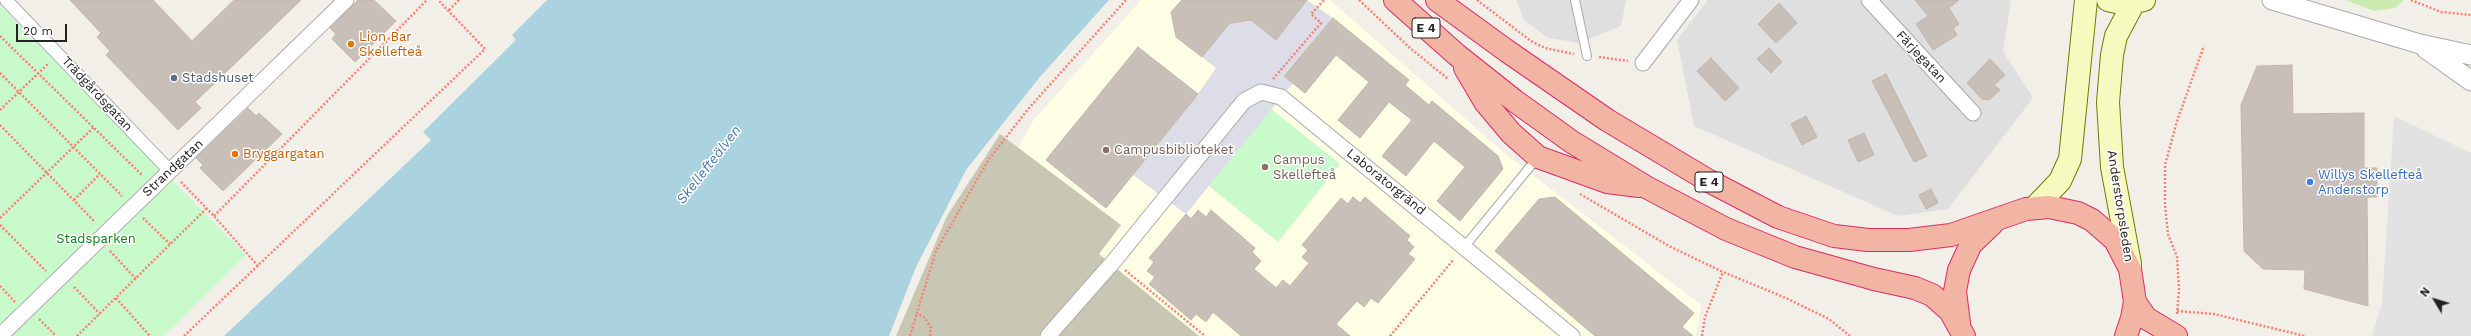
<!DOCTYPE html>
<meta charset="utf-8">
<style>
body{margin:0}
#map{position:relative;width:2471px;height:336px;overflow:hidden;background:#f2efe9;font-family:"Work Sans",sans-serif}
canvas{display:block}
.north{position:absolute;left:2415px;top:280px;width:40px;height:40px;-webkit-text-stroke:3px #fff;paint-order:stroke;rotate:308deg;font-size:11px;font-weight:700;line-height:16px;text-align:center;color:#222}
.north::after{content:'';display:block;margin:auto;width:14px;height:18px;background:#222;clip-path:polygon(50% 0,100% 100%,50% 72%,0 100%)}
.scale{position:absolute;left:16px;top:24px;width:51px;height:18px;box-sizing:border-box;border:2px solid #222;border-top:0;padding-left:5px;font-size:12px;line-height:14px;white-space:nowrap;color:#222;-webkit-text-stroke:3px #fff;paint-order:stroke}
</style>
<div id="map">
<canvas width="2471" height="336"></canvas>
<div class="north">N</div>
<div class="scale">20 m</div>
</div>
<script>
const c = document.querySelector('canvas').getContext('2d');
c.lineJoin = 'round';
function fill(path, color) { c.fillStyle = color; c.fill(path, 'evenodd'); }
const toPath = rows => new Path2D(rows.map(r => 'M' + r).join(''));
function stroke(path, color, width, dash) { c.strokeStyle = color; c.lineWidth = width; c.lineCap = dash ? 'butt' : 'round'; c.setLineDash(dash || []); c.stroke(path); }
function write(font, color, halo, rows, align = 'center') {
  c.font = font + ' "Work Sans",sans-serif'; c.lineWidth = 3; c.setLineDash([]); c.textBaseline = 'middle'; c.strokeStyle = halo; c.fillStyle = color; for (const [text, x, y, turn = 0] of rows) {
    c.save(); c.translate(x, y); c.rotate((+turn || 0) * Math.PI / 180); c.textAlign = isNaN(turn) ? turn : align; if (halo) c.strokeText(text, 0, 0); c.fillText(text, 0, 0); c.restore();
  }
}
fill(toPath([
 [1516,0,1626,0,1621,26,1579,43,1548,38,1524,20],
 [1708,0,2011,0,2003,51,2033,98,1948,209,1898,216,1694,126,1677,40]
]), '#e0dfdf');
fill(toPath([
 [1141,0,1330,0,1503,152,1701,305,1696,336,941,336,934,303,1033,121]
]), '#ffffe5');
fill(toPath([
 [1000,134,1121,225,1099,254,1199,336,896,336,947,216]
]), '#c7c7b4');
fill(toPath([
 [2345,0,2404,0,2395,8,2374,11]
]), '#cdebb0');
fill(toPath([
 [0,5,246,255,164,336,7,336,0,329],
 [1271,109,1340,164,1278,242,1209,186]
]), '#c8facc');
fill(toPath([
 [2394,116,2471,153,2471,336,2372,336,2382,303]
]), '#e2e2e2');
fill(toPath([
 [1307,0,1333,18,1284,75,1293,83,1186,214,1133,175,1198,94,1216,68,1202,57,1230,23,1251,20,1276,40]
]), '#dddde8');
fill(toPath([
 [547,0,1109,0,1039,78,966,170,916,267,889,336,224,336,431,140,423,132,516,40,512,35]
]), '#aad3df');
const building = toPath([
 [70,0,153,0,192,41,234,0,301,0,195,102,201,108,178,130,106,55,110,51,97,37,101,33,70,0],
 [358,0,374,0,396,21,355,62,332,39,336,34,330,28,358,0],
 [1182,0,1307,0,1276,40,1251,20,1230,23,1202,57,1176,37,1171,12,1182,0],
 [1915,0,1959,0,1949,8,1959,24,1953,28,1957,35,1933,50,1916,24,1928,16,1915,0],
 [1779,3,1797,23,1776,43,1758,24,1779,3],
 [1333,18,1409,80,1405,85,1429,105,1432,101,1498,156,1503,169,1460,221,1437,201,1465,167,1434,141,1406,176,1382,156,1412,120,1389,102,1360,138,1338,120,1369,82,1336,55,1305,93,1284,76,1333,18],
 [1138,47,1198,94,1106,208,1046,160,1138,47],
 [1769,48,1782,62,1771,73,1757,59,1769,48],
 [1711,58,1739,88,1725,101,1697,71,1711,58],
 [1990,59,2005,75,1994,85,2000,90,1989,100,1982,99,1967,83,1990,59],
 [2292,65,2293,114,2364,113,2364,168,2377,168,2377,197,2367,197,2368,306,2304,289,2305,270,2263,269,2244,251,2241,105,2257,66,2292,65],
 [1886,74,1927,156,1914,162,1872,81,1886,74],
 [248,108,256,116,259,113,282,134,223,191,200,168,203,165,196,158,248,108],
 [1806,116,1817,137,1802,145,1791,124,1806,116],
 [1864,133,1874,155,1858,162,1848,140,1864,133],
 [1931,189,1938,203,1926,209,1919,195,1931,189],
 [1353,197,1360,203,1365,197,1410,236,1407,240,1414,247,1408,254,1415,259,1378,303,1371,298,1364,307,1357,301,1336,324,1350,336,1241,336,1213,312,1206,322,1196,314,1191,320,1149,284,1155,277,1147,271,1154,262,1149,258,1186,214,1191,219,1198,210,1206,217,1211,210,1255,248,1252,252,1261,261,1254,269,1276,288,1283,280,1290,286,1309,263,1302,257,1308,250,1302,245,1341,198,1348,204,1353,197],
 [1555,197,1694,313,1682,327,1693,336,1595,336,1495,251,1539,199,1555,197]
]);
fill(building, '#c7bfb8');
stroke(building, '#c4b6ab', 1);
const service = toPath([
 [1575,0,1587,56],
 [1465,246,1538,157]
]);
const pedestrian = toPath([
 [6,0,170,171]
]);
const minor = toPath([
 [1869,0,1973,113],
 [1643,63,1691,0],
 [0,336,346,0],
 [1048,336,1114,261,1244,101,1261,92,1281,97,1572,336]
]);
const tertiary = toPath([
 [2272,0,2420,44,2471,55],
 [2426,49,2471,81]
]);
const secondary = toPath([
 [2108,0,2125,4,2144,0],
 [2035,207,2060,181,2070,159,2086,0],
 [2130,264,2112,167,2108,102,2112,55,2116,36,2133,4]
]);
const trunk = toPath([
 [1395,0,1457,55,1515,101,1572,142,1646,187,1726,229,1795,257,1874,279,1915,288,1932,295,1950,311,1964,336],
 [1437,0,1507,51,1607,120,1709,181,1778,217,1834,236,1868,240,1909,240,1951,235,2026,209,2049,207,2078,213,2092,220,2115,240,2130,269,2135,302,2132,318,2126,336],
 [1465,68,1485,102,1511,133,1538,157,1607,182,1639,186],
 [2135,302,2146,318,2176,336],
 [1959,323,1955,291,1959,270,1971,244,1992,224]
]);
stroke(service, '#a9a9a9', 10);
stroke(pedestrian, '#a9a9a9', 14);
stroke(minor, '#a9a9a9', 17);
stroke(tertiary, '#a9a9a9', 21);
stroke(secondary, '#707d05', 24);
stroke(trunk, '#dc2a67', 24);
stroke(toPath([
 [1359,0,1410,48,1448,79],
 [1477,0,1531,41,1545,48,1574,54],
 [2411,0,2441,12,2471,15],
 [449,10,459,0],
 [0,36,143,176],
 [1599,57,1628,61],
 [0,73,122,196],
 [1273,79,1321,23,1311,14,1324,0],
 [0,110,49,63],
 [0,125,95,222],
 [181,182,214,216,258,266],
 [1580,194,1669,246,1723,272,1786,298,1829,319,1850,336],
 [74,200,100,174],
 [214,216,427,0],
 [0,218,94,127],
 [143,218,170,244],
 [0,225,46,271],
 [110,251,136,279],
 [1125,270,1205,336],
 [0,286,15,302],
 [74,287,100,314],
 [116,298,150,336],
 [2177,311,2214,314,2305,336],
 [2177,314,2179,289,2177,257,2168,234,2165,205,2165,165,2177,121,2204,46],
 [39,319,56,336],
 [77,336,207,208],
 [184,336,485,49,438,0],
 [910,336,917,313],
 [930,336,931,328,925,318,917,313,936,251,989,159,1029,108,1126,0],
 [1390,336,1454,259],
 [1702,336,1705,317,1723,272]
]), '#fa8072', 2.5, [2, 2]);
stroke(service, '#fff', 8);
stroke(pedestrian, '#fff', 12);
stroke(minor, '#fff', 15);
stroke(tertiary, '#fff', 19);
stroke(secondary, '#f7fabf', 22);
stroke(trunk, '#f2b4a3', 22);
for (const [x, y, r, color] of [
 [351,44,4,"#e8710a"],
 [174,78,4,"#5c6f8a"],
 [1106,150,4,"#8d6e63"],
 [235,154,4,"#e8710a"],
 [1265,167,4,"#8d6e63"],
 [2310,182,4,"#3f7fe0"]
]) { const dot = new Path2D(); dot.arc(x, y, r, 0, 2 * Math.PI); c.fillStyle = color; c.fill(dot); stroke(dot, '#fff', 1.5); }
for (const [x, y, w] of [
 [1426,28,28],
 [1709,182,28]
]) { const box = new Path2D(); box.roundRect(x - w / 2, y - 10, w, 20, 3); c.fillStyle = '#fff'; c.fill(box); stroke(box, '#222', 1); }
write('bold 12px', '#222', null, [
 ["E 4",1426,28],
 ["E 4",1709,182]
]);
write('13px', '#c56008', '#fff', [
 ["Lion Bar",359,37],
 ["Skellefteå",359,52],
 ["Bryggargatan",243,154]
], 'left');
write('13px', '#222', '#fff', [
 ["Färjegatan",1921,57,47],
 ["Trädgårdsgatan",97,94,47],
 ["Strandgatan",173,168,-43],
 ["Laboratorgränd",1386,182,39],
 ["Anderstorpsleden",2120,206,81]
]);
write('13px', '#4e5e75', '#fff', [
 ["Stadshuset",182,78]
], 'left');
write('13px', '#785e54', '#fff', [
 ["Campusbiblioteket",1114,150],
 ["Campus",1273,160],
 ["Skellefteå",1273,175]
], 'left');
write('13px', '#366cbe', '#fff', [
 ["Willys Skellefteå",2318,175],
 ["Anderstorp",2318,190]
], 'left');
write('13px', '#0c8416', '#fff', [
 ["Stadsparken",96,239]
]);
write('italic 14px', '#4a7aab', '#fff', [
 ["Skellefteälven",709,165,-52]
]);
</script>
